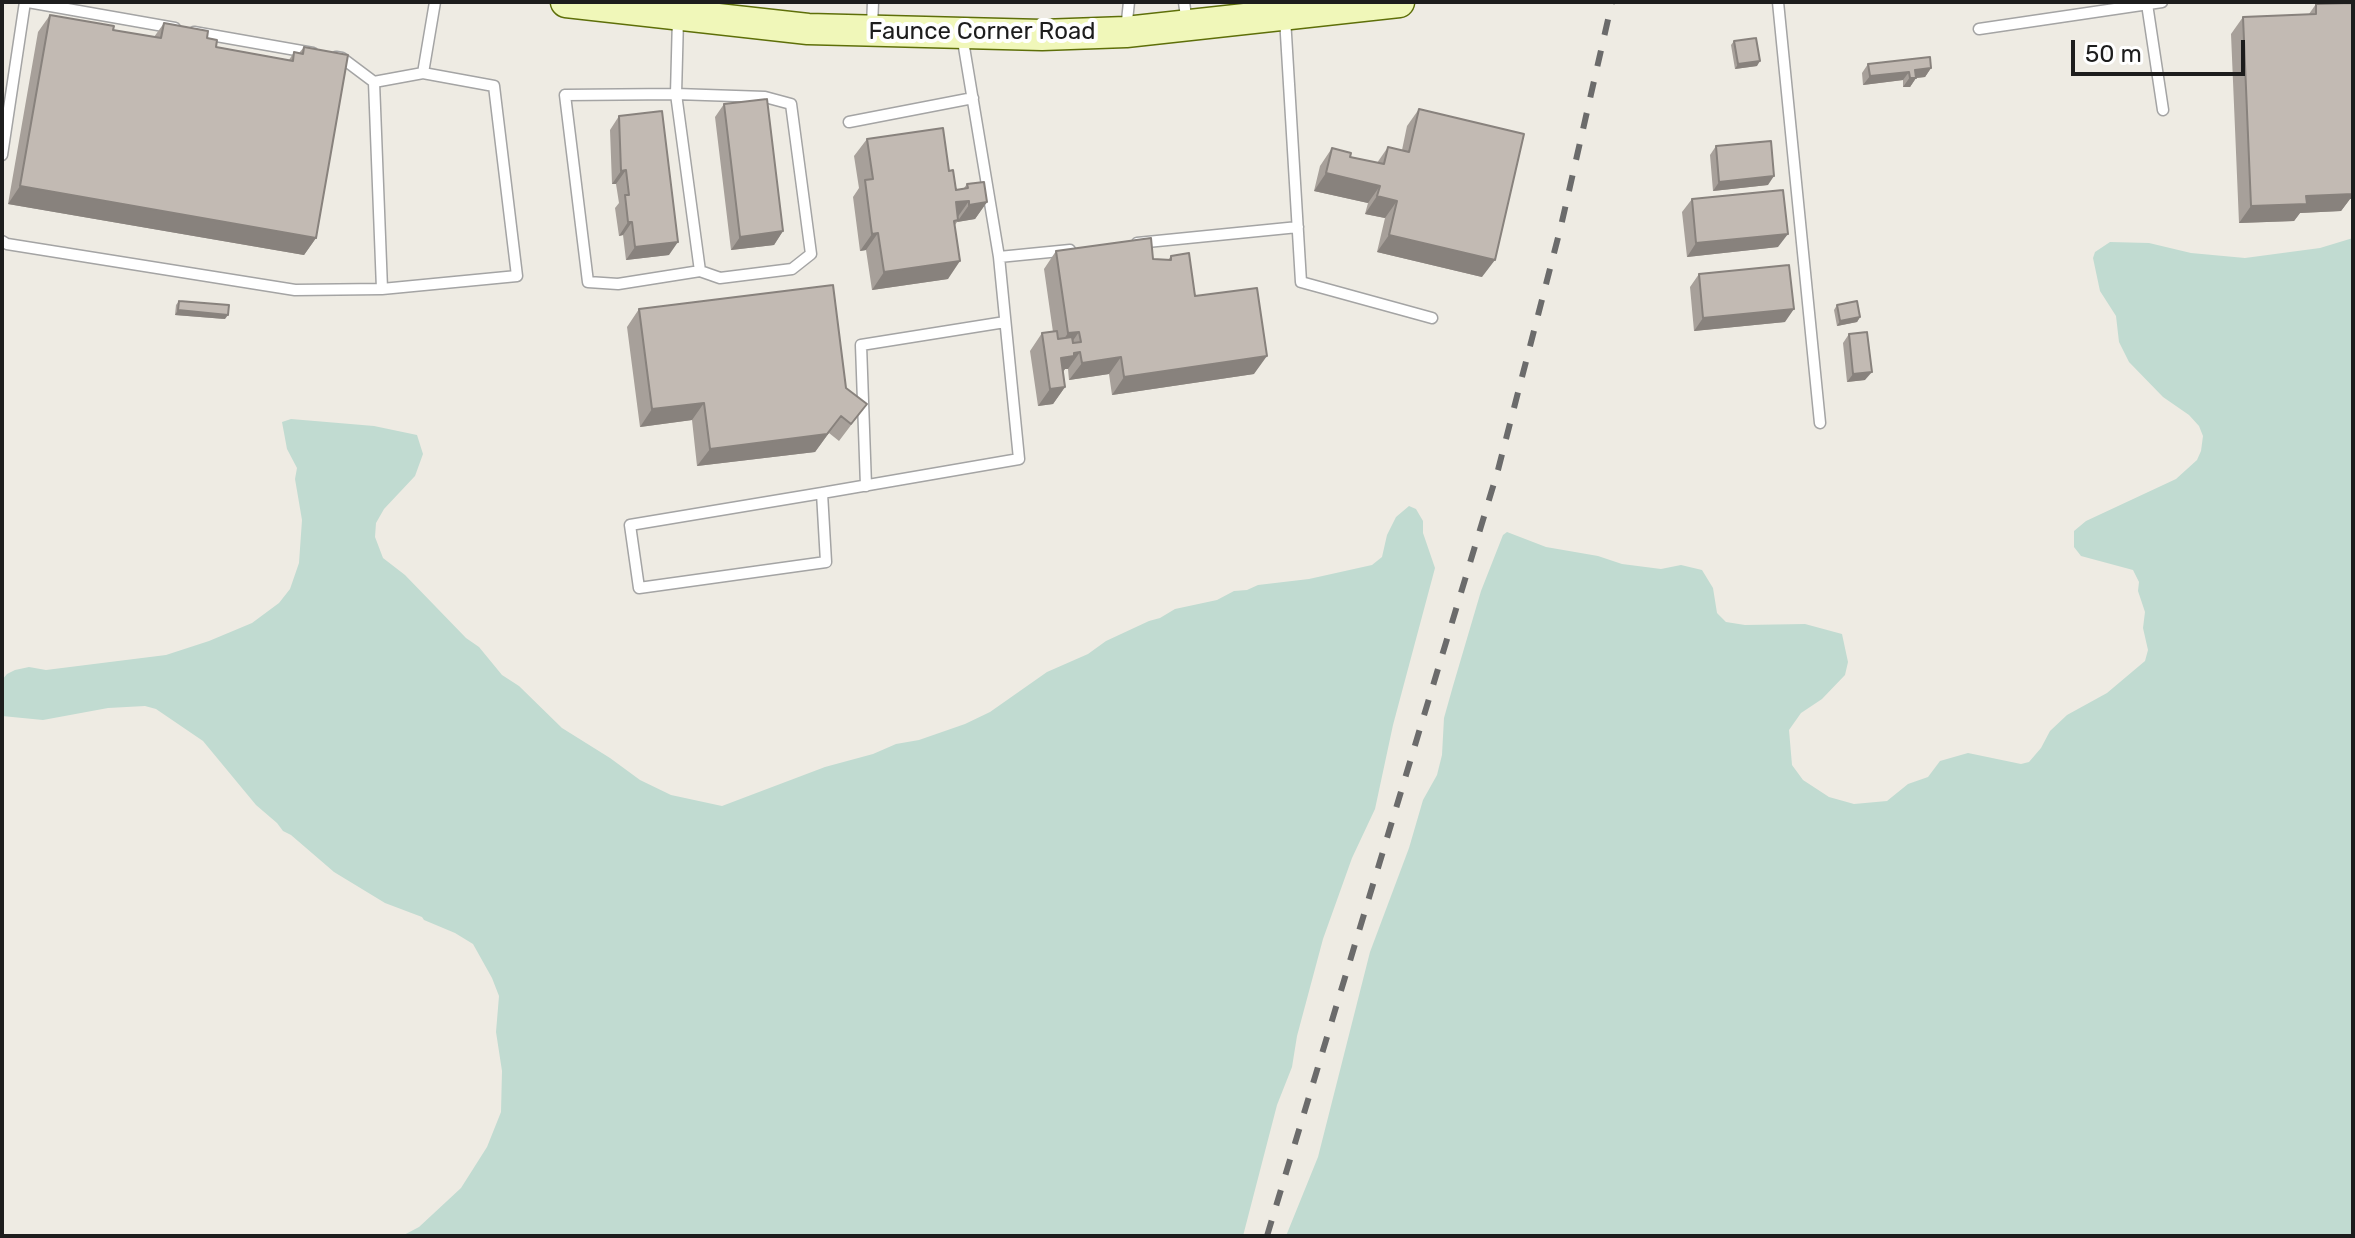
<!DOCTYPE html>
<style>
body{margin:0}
#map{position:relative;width:2355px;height:1238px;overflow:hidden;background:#eeebe3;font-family:Rubik,sans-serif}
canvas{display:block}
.frame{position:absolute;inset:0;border:4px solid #1d1d1d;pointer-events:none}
.scale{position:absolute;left:2071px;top:40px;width:174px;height:36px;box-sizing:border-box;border:4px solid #1d1d1d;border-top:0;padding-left:10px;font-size:24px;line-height:28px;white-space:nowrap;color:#1d1d1d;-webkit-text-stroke:6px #fff;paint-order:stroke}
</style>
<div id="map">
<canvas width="2355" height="1238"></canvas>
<div class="frame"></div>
<div class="scale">50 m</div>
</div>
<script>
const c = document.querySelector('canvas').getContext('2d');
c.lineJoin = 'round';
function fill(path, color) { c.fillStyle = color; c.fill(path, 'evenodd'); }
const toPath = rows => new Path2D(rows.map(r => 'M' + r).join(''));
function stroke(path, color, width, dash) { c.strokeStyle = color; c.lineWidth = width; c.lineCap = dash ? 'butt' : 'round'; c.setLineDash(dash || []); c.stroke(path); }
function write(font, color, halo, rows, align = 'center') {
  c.font = font + ' Rubik,sans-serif'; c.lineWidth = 8; c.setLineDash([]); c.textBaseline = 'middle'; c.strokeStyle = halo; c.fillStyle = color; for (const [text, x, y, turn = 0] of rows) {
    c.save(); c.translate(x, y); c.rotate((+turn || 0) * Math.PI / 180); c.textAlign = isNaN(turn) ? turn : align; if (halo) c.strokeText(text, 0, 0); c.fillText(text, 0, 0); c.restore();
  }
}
fill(toPath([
 [2353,238,2353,1236,1286,1236,1318,1157,1370,952,1409,848,1423,800,1437,775,1442,755,1444,718,1453,686,1481,591,1503,535,1507,532,1546,547,1598,556,1622,564,1661,569,1681,565,1702,570,1713,588,1717,613,1726,622,1745,625,1805,624,1842,634,1848,662,1845,675,1822,699,1801,713,1789,730,1792,765,1803,780,1829,797,1854,804,1887,801,1908,784,1928,777,1940,761,1968,753,2021,764,2029,762,2041,748,2050,731,2067,715,2107,693,2145,661,2148,650,2143,628,2145,612,2138,591,2139,582,2133,570,2081,556,2074,547,2074,531,2086,521,2176,479,2197,460,2201,451,2203,436,2199,426,2189,415,2163,397,2129,362,2119,342,2116,316,2100,291,2093,258,2095,252,2110,242,2149,243,2191,253,2245,258,2320,248],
 [291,419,374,426,417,435,423,454,415,476,384,509,376,523,375,537,383,558,405,575,466,638,479,647,502,675,519,686,562,728,610,758,640,780,671,795,722,806,825,767,873,754,896,744,919,740,965,724,990,712,1047,672,1088,654,1106,641,1149,621,1160,618,1175,609,1217,600,1234,591,1247,590,1258,585,1309,579,1372,565,1382,557,1387,535,1396,517,1409,506,1416,509,1423,521,1423,533,1435,568,1393,725,1375,809,1352,858,1323,939,1297,1036,1292,1067,1277,1105,1243,1236,402,1236,419,1227,461,1188,487,1147,501,1112,502,1071,496,1032,499,996,492,978,473,944,455,933,424,920,422,917,385,903,334,872,291,835,283,831,277,823,256,805,203,741,156,709,145,706,108,708,43,720,2,716,2,680,7,674,15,670,29,667,46,670,166,655,209,641,252,623,279,603,290,589,299,563,302,520,295,479,297,468,287,449,282,422]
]), '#c1dbd1');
const service = toPath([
 [28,2,175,28],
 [1184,2,1187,24],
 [1778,2,1820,423],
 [2147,4,2163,110],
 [678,18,676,94,765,97,791,104,811,254,792,269,720,278,700,271,618,284,588,282,565,95,676,94,700,271],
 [1285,18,1301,282,1432,318],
 [872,26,873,2],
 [1979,29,2162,2],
 [1126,30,1129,2],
 [194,32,313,53],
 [962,35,999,257,1070,250],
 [336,57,342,58,374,82],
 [423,73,494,86,517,276,382,289,374,82,423,73,435,2],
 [849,122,973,98],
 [2,155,25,2],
 [2,241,7,244,295,290,382,289],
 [1137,243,1298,227],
 [866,486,861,345,1005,322],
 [822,493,630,525,639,588,826,562,822,493,1019,459,999,257]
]);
const secondary = toPath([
 [566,2,808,29,1042,35,1126,32,1399,2]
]);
stroke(service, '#a4a4a4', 13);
stroke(secondary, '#5e6f09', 33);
stroke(service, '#fff', 10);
stroke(secondary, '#f0f7b9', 30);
stroke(toPath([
 [1267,1236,1498,470,1561,226,1612,2]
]), '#6b6b6b', 6, [16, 16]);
fill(toPath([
 [2353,3,2353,199,2350,199,2341,211,2300,213,2294,221,2239,223,2231,34,2243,17,2309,14,2316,4],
 [50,15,113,30,154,37,164,23,207,38,216,47,289,60,294,52,299,53,304,47,316,238,304,255,8,204,38,32],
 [1734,41,1757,66,1735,69,1731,45],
 [1868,64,1931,68,1925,77,1916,78,1910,87,1903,87,1903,80,1863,85,1862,73],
 [724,104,783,231,774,245,731,250,715,117],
 [1419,109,1482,277,1377,252,1385,218,1365,214,1368,203,1314,191,1320,166,1332,148,1350,157,1377,163,1388,147,1402,150,1407,126],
 [619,116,669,255,626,260,623,235,619,236,615,208,619,203,616,184,612,184,610,130],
 [867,139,949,171,956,190,964,188,967,184,987,202,975,219,957,222,955,225,948,279,872,290,866,250,860,251,853,197,859,188,854,156],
 [1716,146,1768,185,1713,191,1710,155],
 [1692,199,1778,247,1687,257,1682,212],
 [1056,251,1168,260,1171,256,1195,296,1254,374,1112,395,1109,374,1069,380,1068,369,1065,369,1063,372,1065,387,1053,404,1038,406,1030,351,1042,333,1053,332,1044,269],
 [1699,274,1785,322,1694,331,1690,287],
 [179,301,225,319,175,315,176,305],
 [1837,305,1860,317,1857,322,1837,326,1834,310],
 [639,309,846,388,867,404,839,441,829,433,815,452,697,466,692,420,640,427,627,327],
 [1849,334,1865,380,1847,382,1843,343]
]), '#a7a09a');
fill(toPath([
 [1760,61,1757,66,1735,69,1738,64],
 [1931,68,1925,77,1916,78,1910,87,1903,87,1915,70],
 [1909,72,1903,80,1863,85,1870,76],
 [626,170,616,184,612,184,621,171],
 [1326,173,1380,186,1368,203,1314,191],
 [1774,176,1768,185,1713,191,1719,182],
 [2353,182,2353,199,2350,199,2341,211,2300,213,2294,221,2239,223,2251,206,2306,196],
 [20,186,316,238,304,255,8,204],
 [1377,196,1397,201,1385,218,1365,214],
 [969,201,957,218,956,202],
 [987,202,975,219,957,222,969,205],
 [628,222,632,222,623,235,619,236],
 [783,231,774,245,731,250,740,237],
 [878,233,866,250,860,251,872,234],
 [1788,234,1778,247,1687,257,1696,243],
 [1389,235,1495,260,1482,277,1377,252],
 [678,242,669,255,626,260,635,247],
 [960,261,948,279,872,290,884,272],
 [1794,309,1785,322,1694,331,1703,318],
 [178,310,228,315,225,319,175,315],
 [1860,317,1857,322,1837,326,1840,321],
 [1079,332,1067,349,1056,351,1068,333],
 [1080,352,1068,369,1065,369,1062,373,1061,358],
 [1267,356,1254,374,1112,395,1124,377],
 [1121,357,1109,374,1069,380,1082,363],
 [1872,372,1865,380,1847,382,1853,374],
 [1065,387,1053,404,1038,406,1050,389],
 [704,403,692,420,640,427,652,409],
 [841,416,815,452,697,466,710,449]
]), '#88827d');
const building = toPath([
 [2353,3,2353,194,2306,196,2307,204,2251,206,2243,17,2316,14,2316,4,2353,3],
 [50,15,114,26,113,30,161,38,164,23,208,31,207,38,217,40,216,47,293,61,294,52,303,54,304,47,348,55,316,238,20,186,50,15],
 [1756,38,1760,61,1738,64,1734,41,1756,38],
 [1930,57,1931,68,1915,70,1916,78,1910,78,1909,72,1870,76,1868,64,1930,57],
 [767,99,783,231,740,237,724,104,767,99],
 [1419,109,1524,134,1495,260,1389,235,1397,201,1377,196,1380,186,1326,173,1332,148,1351,153,1350,157,1384,164,1388,147,1409,152,1419,109],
 [662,111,678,242,635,247,632,222,628,222,625,195,629,195,626,170,621,171,619,116,662,111],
 [943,128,949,171,953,170,956,190,968,188,967,184,984,182,987,202,969,205,969,201,956,202,958,220,954,221,960,261,884,272,878,233,872,234,865,180,873,179,867,139,943,128],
 [1771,141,1774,176,1719,182,1716,146,1771,141],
 [1783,190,1788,234,1696,243,1692,199,1783,190],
 [1151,238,1153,259,1171,260,1171,256,1189,253,1195,296,1257,288,1267,356,1124,377,1121,357,1082,363,1080,352,1074,353,1074,356,1061,358,1065,387,1050,389,1042,333,1057,331,1058,339,1072,337,1073,343,1081,342,1079,332,1068,333,1056,251,1151,238],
 [1789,265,1794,309,1703,318,1699,274,1789,265],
 [833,285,846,388,867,404,851,424,841,416,827,434,710,449,704,403,652,409,639,309,833,285],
 [179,301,229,305,228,315,178,310,179,301],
 [1857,301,1860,317,1840,321,1837,305,1857,301],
 [1867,332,1872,372,1853,374,1849,334,1867,332]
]);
fill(building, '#c2bab3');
stroke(building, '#88827d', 2);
write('24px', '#1d1d1d', '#fff', [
 ["Faunce Corner Road",982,32]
]);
</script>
